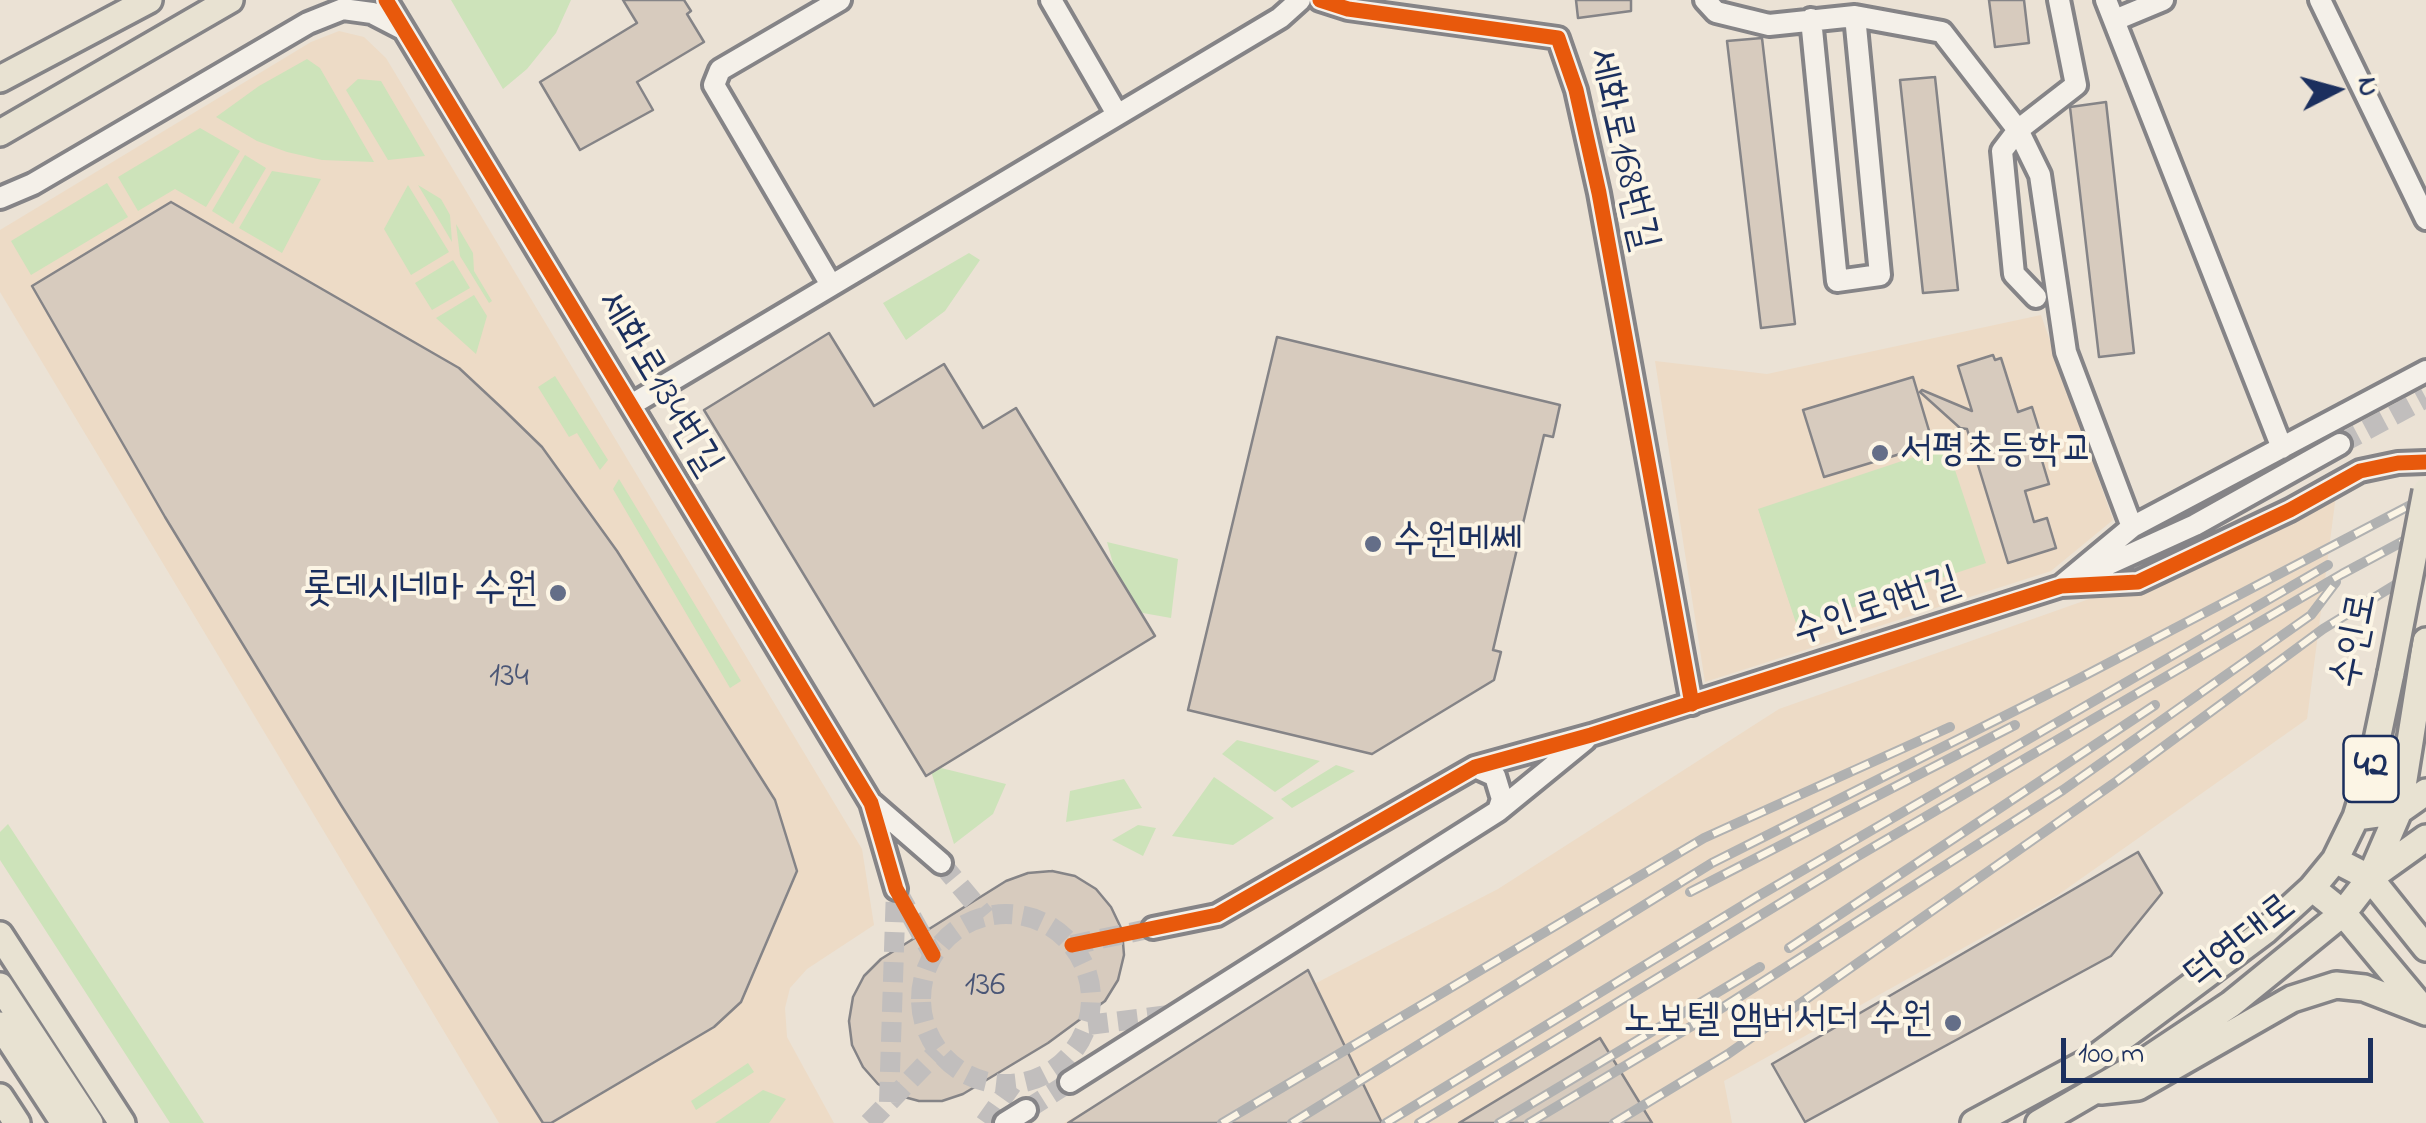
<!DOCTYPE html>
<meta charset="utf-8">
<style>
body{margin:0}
#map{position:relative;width:2426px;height:1123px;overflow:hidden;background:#ebe2d5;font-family:"Indie Flower",sans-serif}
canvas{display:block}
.north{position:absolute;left:2286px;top:40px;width:100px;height:100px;-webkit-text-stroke:8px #fcf5e5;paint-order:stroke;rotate:84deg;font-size:28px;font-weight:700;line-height:40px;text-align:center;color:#1b2f5e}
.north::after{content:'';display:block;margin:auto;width:35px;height:45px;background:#1b2f5e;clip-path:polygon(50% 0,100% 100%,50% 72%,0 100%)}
.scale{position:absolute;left:2061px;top:1038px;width:312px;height:45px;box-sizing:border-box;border:5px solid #1b2f5e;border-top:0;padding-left:12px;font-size:30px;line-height:35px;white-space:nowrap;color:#1b2f5e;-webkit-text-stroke:8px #fcf5e5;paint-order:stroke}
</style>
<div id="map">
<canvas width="2426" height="1123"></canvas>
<div class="north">N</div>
<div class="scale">100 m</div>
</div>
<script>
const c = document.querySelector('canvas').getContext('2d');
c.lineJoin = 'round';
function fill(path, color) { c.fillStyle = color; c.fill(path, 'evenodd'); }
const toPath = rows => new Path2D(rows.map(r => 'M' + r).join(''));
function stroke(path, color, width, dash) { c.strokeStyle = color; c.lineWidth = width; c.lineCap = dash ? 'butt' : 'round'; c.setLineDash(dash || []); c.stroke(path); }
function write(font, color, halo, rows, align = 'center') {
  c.font = font + ' "Indie Flower","Poor Story",sans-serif'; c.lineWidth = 8; c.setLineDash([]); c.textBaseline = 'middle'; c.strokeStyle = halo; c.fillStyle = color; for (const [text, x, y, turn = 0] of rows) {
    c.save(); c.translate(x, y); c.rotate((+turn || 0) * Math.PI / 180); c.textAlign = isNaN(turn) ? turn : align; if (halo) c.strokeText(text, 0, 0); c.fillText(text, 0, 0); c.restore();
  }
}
fill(toPath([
 [339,31,364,37,386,58,862,849,874,925,807,969,790,988,785,1008,787,1037,834,1123,499,1123,0,292,0,230,311,42],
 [2041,315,2113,520,2051,571,1705,682,1655,361,1767,374],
 [2337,487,2307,719,2055,897,1724,1081,1732,1123,1064,1123,1237,1024,1498,889,1779,709,2154,576]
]), '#eddbc6');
fill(toPath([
 [451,0,571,0,556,33,527,69,503,89],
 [307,59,320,68,374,162,322,160,287,152,257,141,216,117,259,86],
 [358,79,381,81,425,156,388,160,346,90],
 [200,128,240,151,206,207,175,189,138,211,118,177],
 [245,155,266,168,233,224,212,211],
 [272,171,321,179,282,253,239,228],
 [107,183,128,217,31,275,11,241],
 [408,185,449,252,411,275,384,229],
 [418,185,441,199,450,215,452,242],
 [456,224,473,253,474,271,492,301,489,303,460,256],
 [969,253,980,260,945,311,906,340,883,303],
 [453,260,470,288,432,310,415,283],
 [474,295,487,316,476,354,436,318],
 [555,376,608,460,600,470,577,433,569,437,538,387],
 [1947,446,1986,563,1797,626,1758,509],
 [619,479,741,681,730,688,613,489],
 [1107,542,1178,559,1171,618,1126,610],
 [1237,740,1320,761,1275,792,1222,754],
 [929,765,1006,784,993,814,954,844],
 [1336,765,1355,771,1292,808,1281,799],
 [1214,777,1274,818,1233,845,1172,836],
 [1124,779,1142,808,1066,822,1070,791],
 [8,824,204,1123,170,1123,0,860,0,832],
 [1138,825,1156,828,1143,856,1112,840],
 [748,1063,754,1072,696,1110,691,1101],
 [763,1090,786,1099,769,1123,715,1123]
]), '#cde3ba');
const building = toPath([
 [623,0,684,0,691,11,687,14,704,42,637,82,653,110,580,150,540,82,637,23,623,0],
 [1576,0,1631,0,1631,11,1578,18,1576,0],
 [1989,0,2024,0,2029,43,1995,47,1989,0],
 [1762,38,1795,324,1761,328,1727,41,1762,38],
 [1935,77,1958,290,1923,293,1900,80,1935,77],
 [2106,102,2134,353,2099,357,2070,107,2106,102],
 [171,202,459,368,504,410,542,447,617,551,775,800,797,871,741,1002,714,1027,551,1123,543,1123,341,805,165,517,32,286,171,202],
 [829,333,874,406,944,364,983,428,1016,408,1155,636,926,776,704,410,829,333],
 [1277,337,1560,405,1553,437,1544,435,1493,650,1501,652,1494,680,1372,754,1188,710,1277,337],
 [1993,355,1995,360,2001,358,2018,412,2032,407,2046,452,2040,454,2049,484,2025,491,2034,522,2047,518,2056,548,2008,563,1967,429,1960,428,1920,392,1922,390,1972,411,1958,366,1993,355],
 [1913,377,1933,444,1824,477,1803,410,1913,377],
 [2138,852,2162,893,2111,956,1805,1122,1772,1064,2138,852],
 [1052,871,1075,876,1096,889,1111,907,1122,930,1124,955,1118,980,1105,1001,1048,1043,963,1094,942,1101,919,1101,897,1095,878,1084,863,1067,852,1045,849,1021,853,997,864,976,881,959,1006,881,1028,873,1052,871],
 [1308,970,1382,1123,1068,1123,1308,970],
 [1600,1038,1652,1123,1459,1123,1600,1038]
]);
fill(building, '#d7cbbe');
stroke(building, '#858487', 2.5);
stroke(toPath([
 [2340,444,2426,398],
 [941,863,985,916],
 [897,891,933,955],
 '921 999a85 85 0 1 1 170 0a85 85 0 1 1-170 0Z',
 [1072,945,1153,928],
 [1088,1025,1177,1014],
 [889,1102,896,889],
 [1026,1110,1070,1082],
 [869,1123,938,1051],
 [985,1123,1012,1085]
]), '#c1bebd', 20, [20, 10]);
const minor = toPath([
 [386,0,871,803,896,889],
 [1051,0,1117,114],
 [1320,0,1348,9,1558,38,1576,90,1599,193,1692,704],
 [1705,0,1716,12,1769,25,1855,16,1942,32,2018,130,2040,175,2066,352,2132,527],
 [2106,0,2282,448],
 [2320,0,2426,219],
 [1811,19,1837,281,1880,275,1855,16],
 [2115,20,2163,0],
 [0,198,33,184,308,23,343,9,372,13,401,28],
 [831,285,714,85,720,70,840,0],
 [2036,297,2014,274,2002,151,2018,130,2076,85,2059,0],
 [631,405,1280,18,1300,0],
 [2085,575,2195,525,2340,444],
 [2061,586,2132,527,2426,371],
 [1475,767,1495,776,1502,799,1498,811],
 [873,804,941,863],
 [1153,928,1217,915,1475,767,1591,735,2061,586,2138,582,2290,510,2360,471,2398,463,2426,462],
 [1070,1082,1498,811,1585,740],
 [1005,1123,1026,1110]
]);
const major = toPath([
 [0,79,149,0],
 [0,133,230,0],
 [2356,817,2399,811,2426,792],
 [2335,860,2370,878,2426,948],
 [2370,878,2399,811,2426,641],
 [2312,888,2343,913,2423,1009],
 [0,935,122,1123],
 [0,986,90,1123],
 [0,1025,64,1123],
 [2101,1091,2138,1087,2292,999,2336,985,2364,988,2426,1012],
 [0,1097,17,1123],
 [1974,1123,2095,1058,2265,931,2312,888,2335,860,2356,817,2372,764,2391,673],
 [2039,1123,2144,1062,2231,1004,2343,913,2370,878,2426,838]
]);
stroke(minor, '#858487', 28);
stroke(major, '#858487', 32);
stroke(minor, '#f4f0e9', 20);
stroke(major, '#e8e2d2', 25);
const rail = toPath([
 [1690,892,2015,725],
 [1789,948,2155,705],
 [1222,1123,1704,838,1950,727],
 [1292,1123,1712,863,2080,678,2426,497],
 [1386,1123,1755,898,2328,565],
 [1419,1123,1858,856,2342,574,2426,529],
 [1499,1123,1760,967],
 [1529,1123,1717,1011,2063,790,2311,615,2336,582],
 [1614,1123,1728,1054,2117,781,2323,629,2426,566]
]);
stroke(rail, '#b0b1b1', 10);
stroke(rail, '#fcf5e5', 6, [19]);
const majorBridge = toPath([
 [2391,673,2426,491]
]);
stroke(majorBridge, '#858487', 32, []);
stroke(majorBridge, '#e8e2d2', 25);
stroke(toPath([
 [386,0,871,803,896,889,933,955],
 [1320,0,1348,9,1558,38,1576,90,1599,193,1692,704],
 [1072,945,1217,915,1475,767,1591,735,2061,586,2138,582,2290,510,2360,471,2398,463,2426,462]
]), '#e8590c', 15);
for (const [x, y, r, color] of [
 [1880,453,10,"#646e88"],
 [1373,544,10,"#646e88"],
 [558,593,10,"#646e88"],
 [1953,1023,10,"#646e88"]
]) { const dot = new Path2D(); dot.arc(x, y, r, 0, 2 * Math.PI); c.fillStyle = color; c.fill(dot); stroke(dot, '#fcf5e5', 4); }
write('35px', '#4a5676', null, [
 ["134",509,679],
 ["136",985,988]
]);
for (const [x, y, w] of [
 [2371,769,55]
]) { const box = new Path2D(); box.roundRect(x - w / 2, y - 33, w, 66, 8); c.fillStyle = '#fcf5e5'; c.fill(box); stroke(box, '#1b2f5e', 2.5); }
write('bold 38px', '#1b2f5e', null, [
 ["42",2371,769]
]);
write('40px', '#1b2f5e', '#fcf5e5', [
 ["세화로168번길",1619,150,77],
 ["세화로134번길",656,385,59],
 ["수인로9번길",1877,610,-18],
 ["수인로",2358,641,-79],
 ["덕영대로",2242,944,-38]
]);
write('40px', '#1b2f5e', '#fcf5e5', [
 ["서평초등학교",1900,453],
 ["수원메쎄",1393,544],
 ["롯데시네마 수원",538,593,"right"],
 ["노보텔 앰버서더 수원",1933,1023,"right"]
], 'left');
</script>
